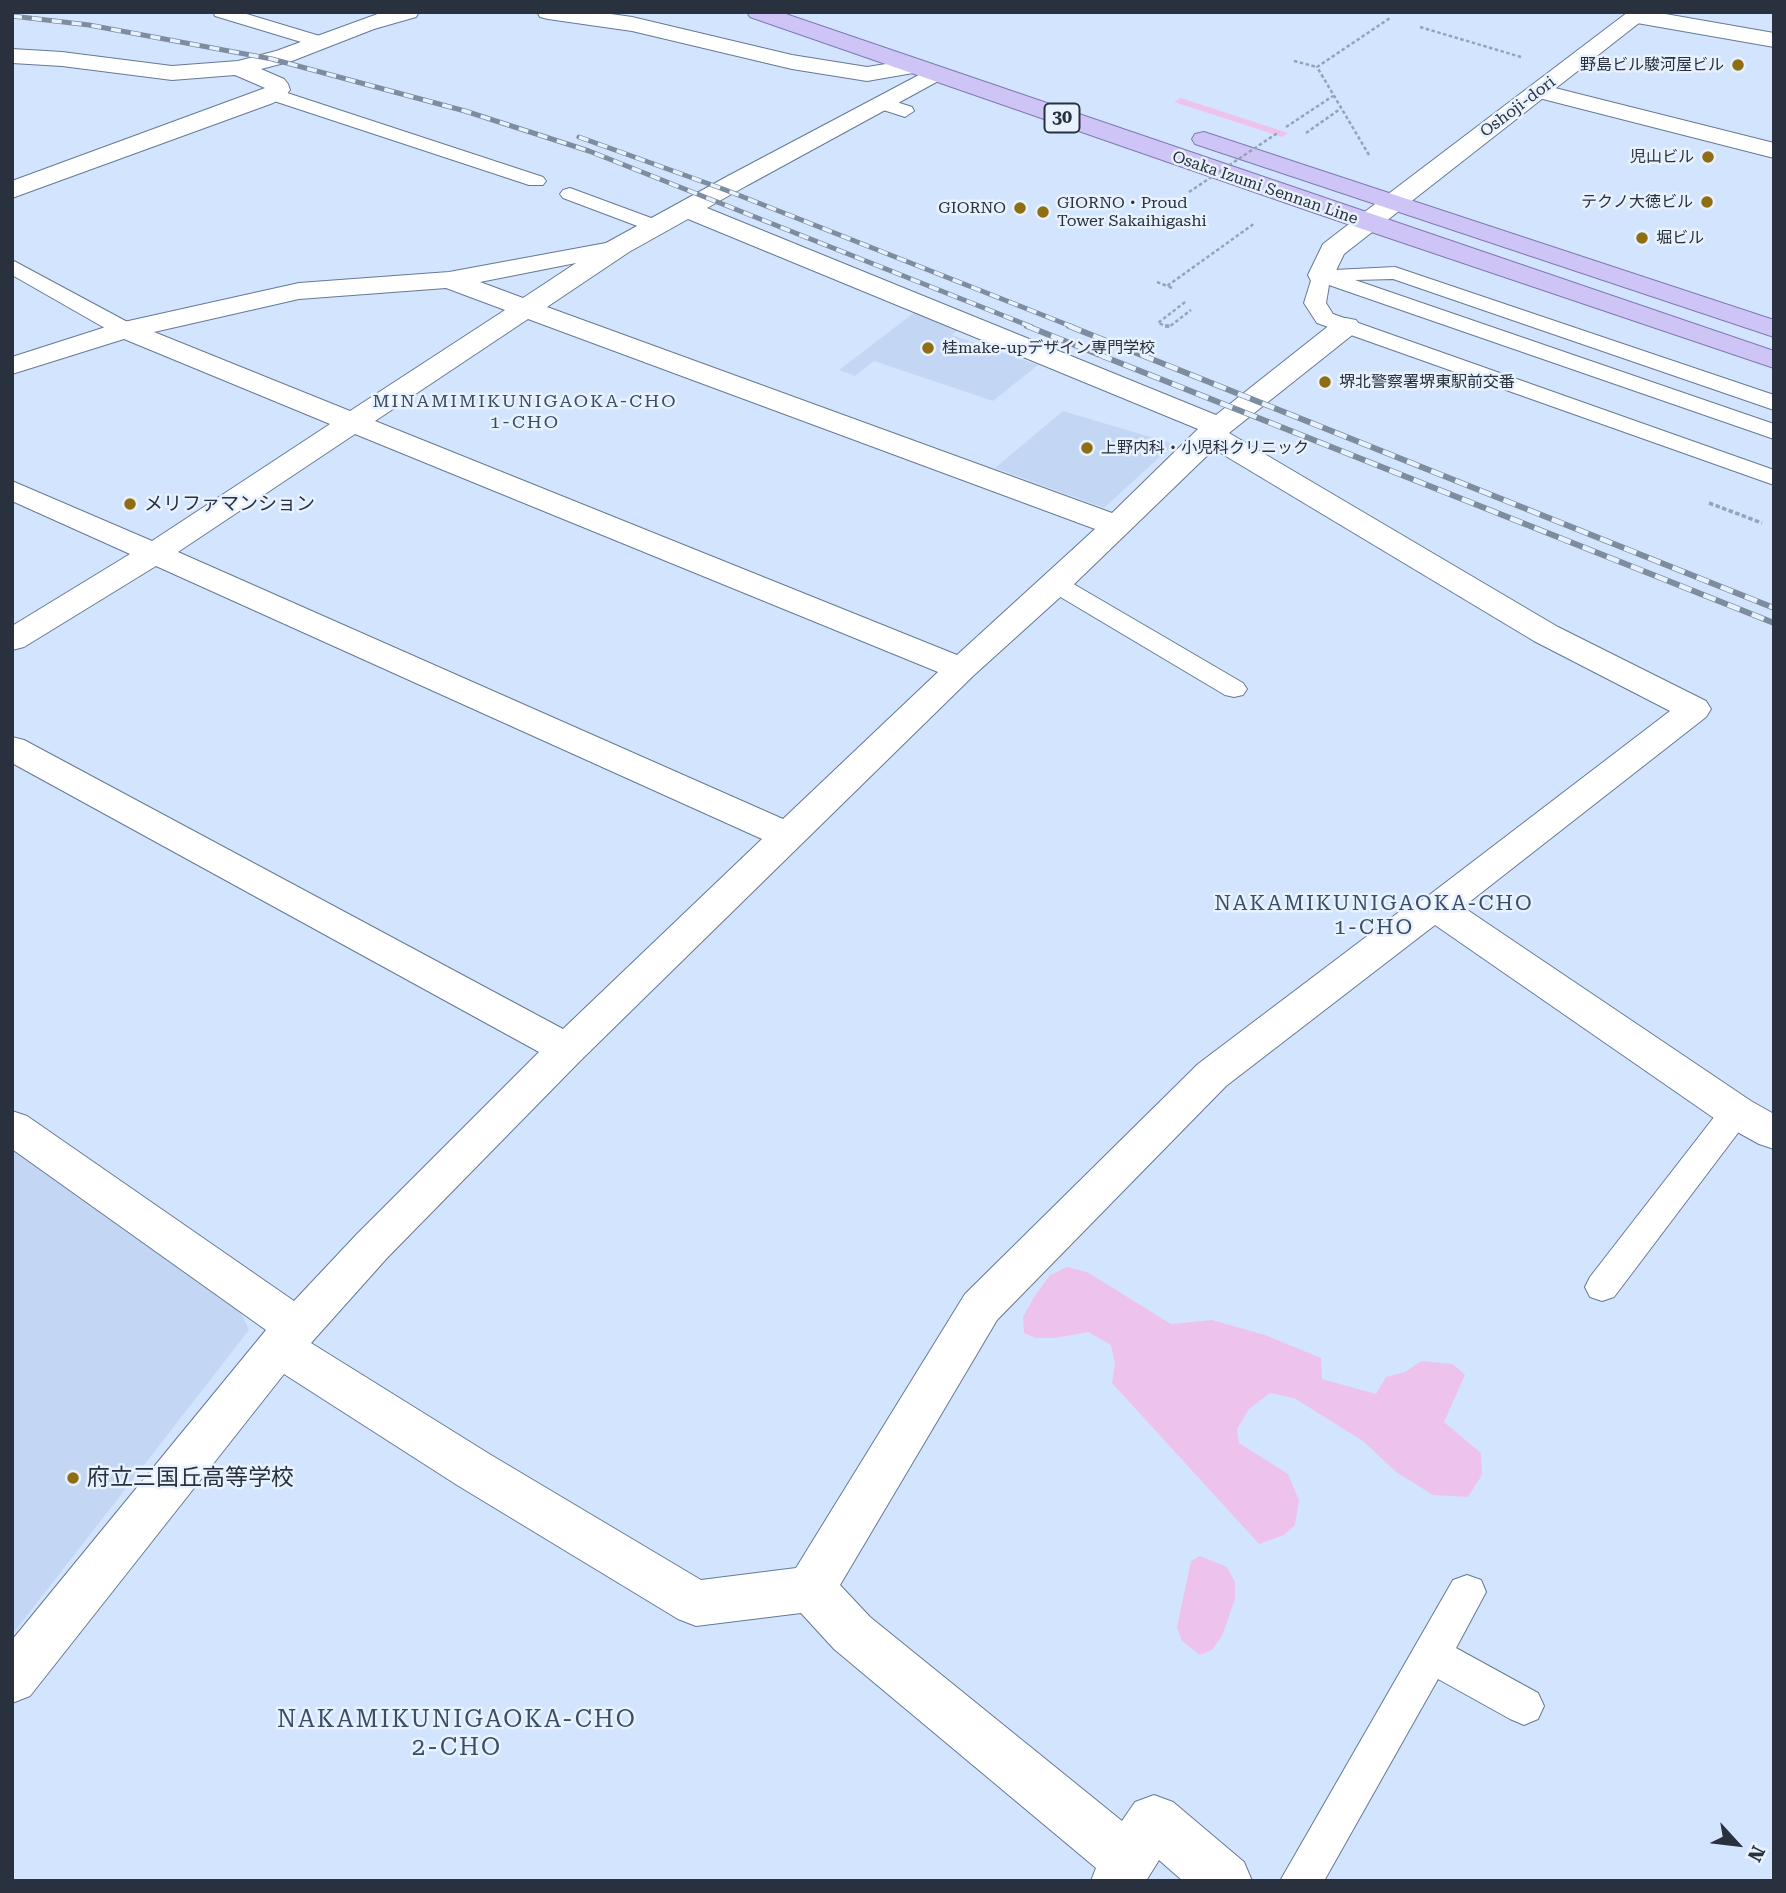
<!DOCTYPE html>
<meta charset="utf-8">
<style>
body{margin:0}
#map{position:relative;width:1786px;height:1893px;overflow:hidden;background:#d3e5fe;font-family:"Roboto Serif",serif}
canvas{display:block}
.frame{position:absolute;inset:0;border:14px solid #28313d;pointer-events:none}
.north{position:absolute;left:1702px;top:1809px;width:70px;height:70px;-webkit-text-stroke:5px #e8f1fe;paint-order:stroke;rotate:117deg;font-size:19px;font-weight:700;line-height:28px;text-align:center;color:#28313d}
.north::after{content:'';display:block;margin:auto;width:24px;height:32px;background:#28313d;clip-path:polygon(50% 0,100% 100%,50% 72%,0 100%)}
</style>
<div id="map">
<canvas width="1786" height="1893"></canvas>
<div class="frame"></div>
<div class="north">N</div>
</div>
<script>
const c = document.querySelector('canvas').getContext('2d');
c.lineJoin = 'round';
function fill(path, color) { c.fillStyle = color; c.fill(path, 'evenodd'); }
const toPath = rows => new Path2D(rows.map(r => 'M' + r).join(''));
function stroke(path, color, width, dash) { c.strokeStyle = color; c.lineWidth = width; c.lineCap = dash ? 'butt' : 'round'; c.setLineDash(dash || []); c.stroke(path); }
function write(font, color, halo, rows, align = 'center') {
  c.font = font + ' "Roboto Serif","Noto Sans JP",serif'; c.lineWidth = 5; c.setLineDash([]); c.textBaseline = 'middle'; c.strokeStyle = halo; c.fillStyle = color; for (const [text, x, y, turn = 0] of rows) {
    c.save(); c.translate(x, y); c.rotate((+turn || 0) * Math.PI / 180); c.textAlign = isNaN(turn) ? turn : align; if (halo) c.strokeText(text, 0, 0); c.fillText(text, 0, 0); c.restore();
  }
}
fill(toPath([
 [915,312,961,327,952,335,1038,365,993,401,874,361,855,376,839,370],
 [1063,411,1174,444,1104,508,995,468],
 [12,1149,240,1311,249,1330,12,1635]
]), '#c3d7f4');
fill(toPath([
 [1181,98,1288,133,1282,137,1174,102],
 [1067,1267,1087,1272,1171,1324,1212,1320,1265,1335,1321,1358,1322,1379,1376,1394,1386,1377,1405,1372,1421,1361,1453,1364,1465,1375,1444,1422,1481,1453,1482,1475,1468,1497,1433,1495,1396,1472,1363,1441,1294,1398,1270,1393,1249,1409,1237,1429,1239,1443,1288,1474,1299,1500,1295,1525,1284,1535,1259,1544,1112,1383,1115,1363,1111,1345,1088,1332,1055,1338,1036,1338,1024,1333,1023,1317,1034,1297,1050,1275],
 [1200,1556,1227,1567,1235,1582,1235,1599,1222,1636,1212,1650,1200,1655,1182,1641,1177,1627,1191,1561]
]), '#edc3ec');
const service = toPath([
 [213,12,240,12,323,37,326,41,323,45,311,45,215,16,213,12],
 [272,88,543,177,546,181,543,185,529,185,265,98,263,94,265,90,272,88],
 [881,97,912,107,914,111,905,117,874,107,872,103,874,99,881,97],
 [570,188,662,222,665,226,662,230,655,232,648,230,563,198,560,194,563,190,570,188],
 [12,260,133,325,136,330,133,335,125,336,117,335,12,275,12,260],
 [1395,267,1774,395,1774,410,1393,279,1355,280,1774,424,1774,439,1329,285,1326,303,1333,314,1774,470,1774,485,1317,323,1304,303,1314,271,1395,267],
 [1056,577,1065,579,1243,683,1247,689,1243,695,1234,697,1225,695,1047,589,1044,584,1047,579,1056,577],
 [1736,1100,1747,1103,1752,1112,1747,1121,1614,1297,1602,1301,1590,1297,1585,1287,1590,1277,1725,1103,1736,1100],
 [1467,1575,1481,1580,1486,1592,1456,1648,1538,1693,1544,1706,1538,1719,1524,1725,1510,1719,1438,1679,1324,1881,1280,1881,1453,1580,1467,1575]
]);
const pedestrian = toPath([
 [1628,12,1654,12,1774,33,1774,47,1637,23,1629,21,1626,16,1628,12],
 [1539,84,1774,143,1774,158,1531,96,1527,91,1531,86,1539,84]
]);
const minor = toPath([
 [383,12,419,12,416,17,374,29,292,61,261,69,284,79,288,84,290,90,286,95,273,103,12,198,12,181,265,88,235,75,172,80,62,66,12,63,12,49,62,52,172,66,238,61,276,51,383,12],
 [537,12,597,12,632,17,792,55,867,67,911,60,919,62,923,67,919,72,867,81,792,69,632,31,548,19,540,17,537,12],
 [737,173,746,176,750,181,746,186,707,208,1216,415,1336,320,1346,318,1356,320,1360,326,1356,332,1229,433,1558,627,1706,701,1711,709,1706,717,1463,907,1751,1101,1774,1114,1774,1149,1759,1144,1721,1123,1435,925,1226,1086,997,1320,840,1585,870,1617,1122,1821,1135,1802,1154,1795,1173,1802,1244,1862,1252,1881,1183,1881,1159,1860,1146,1881,1091,1881,1096,1868,834,1649,801,1613,696,1626,678,1619,457,1485,284,1374,30,1696,12,1703,12,1640,266,1330,12,1149,12,1111,27,1116,294,1301,357,1234,539,1052,12,763,12,737,24,740,563,1029,762,839,156,566,24,647,12,650,12,626,130,554,12,501,12,481,152,541,330,424,124,339,12,374,12,357,115,324,299,283,449,272,606,243,728,176,737,173],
 [688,219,1198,429,1112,513,547,307,629,252,688,219],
 [576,263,523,298,480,282,576,263],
 [446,288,505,310,350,411,154,332,299,299,446,288],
 [528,319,1095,529,957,655,375,421,528,319],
 [355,434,938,672,783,819,178,552,355,434],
 [1214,449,1534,641,1670,711,1424,899,1399,912,1198,1064,965,1294,796,1568,701,1580,491,1455,311,1343,387,1258,581,1060,973,676,1067,591,1214,449],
 [1367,215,1376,217,1380,223,1376,229,1344,254,1331,281,1321,283,1311,281,1308,275,1323,244,1358,217,1367,215]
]);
const tertiary = toPath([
 [1628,12,1653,12,1376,229,1367,231,1358,229,1354,223,1358,217,1628,12],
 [934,67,942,69,946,74,942,79,746,186,737,189,728,186,724,181,728,176,934,67]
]);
const primary = toPath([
 [747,12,780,12,1774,351,1774,368,1318,214,750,17,747,12],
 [1204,132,1774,320,1774,337,1195,144,1192,139,1195,134,1204,132]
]);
stroke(service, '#657995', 2);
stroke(pedestrian, '#657995', 2);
stroke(minor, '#657995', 2);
stroke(tertiary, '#657995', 2);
stroke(primary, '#7f78b1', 2);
stroke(toPath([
 [1420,27,1521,57],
 [1294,61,1317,67],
 [1286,127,1333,96],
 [1306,133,1340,109],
 [1369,155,1317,67,1390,18],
 [1157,282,1167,286],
 [1172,288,1167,286,1255,223],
 [1185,302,1158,323,1169,327,1191,310]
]), '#94a3b7', 2.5, [3.5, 2.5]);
stroke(toPath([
 [1165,326,1171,326],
 [1709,503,1762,523]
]), '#94a3b7', 3.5, [4.5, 2.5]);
fill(service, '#fff');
fill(pedestrian, '#fff');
fill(minor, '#fff');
fill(tertiary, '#fff');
fill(primary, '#cec5f6');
const railFar1 = toPath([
 [12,16,89,25,272,59,465,111,589,151,1032,327],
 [579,137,723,189,1073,327]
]);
const rail = toPath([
 [1027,326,1774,623],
 [1069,326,1774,608]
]);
stroke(railFar1, '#7e8c9f', 5);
stroke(rail, '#7e8c9f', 6);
stroke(railFar1, '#e8f1fe', 3.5, [10]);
stroke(rail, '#e8f1fe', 4.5, [13]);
stroke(toPath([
 [1189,192,1279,132]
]), '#94a3b7', 2.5, [3.5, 2.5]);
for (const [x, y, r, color] of [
 [1738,65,7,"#8f6e13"],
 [1708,157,7,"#8f6e13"],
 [1707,202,7,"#8f6e13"],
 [1020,208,7,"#8f6e13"],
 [1043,212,7,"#8f6e13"],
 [1642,238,7,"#8f6e13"],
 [928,348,7,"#8f6e13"],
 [1325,382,7,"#8f6e13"],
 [1087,448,7,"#8f6e13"],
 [130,504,7,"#8f6e13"],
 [73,1478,7,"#8f6e13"]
]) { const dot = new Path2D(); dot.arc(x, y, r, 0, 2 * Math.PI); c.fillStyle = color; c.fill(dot); stroke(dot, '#e8f1fe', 2.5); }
write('16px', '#28313d', '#e8f1fe', [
 ["野島ビル駿河屋ビル",1724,65,"right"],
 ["児山ビル",1694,157,"right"],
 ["テクノ大徳ビル",1693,202,"right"],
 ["GIORNO・Proud",1057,203],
 ["Tower Sakaihigashi",1057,221],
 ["GIORNO",1006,208,"right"],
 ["堀ビル",1656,238],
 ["桂make-upデザイン専門学校",942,348],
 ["堺北警察署堺東駅前交番",1339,382],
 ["上野内科・小児科クリニック",1101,448]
], 'left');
write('16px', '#28313d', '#e8f1fe', [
 ["Oshoji-dori",1518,107,-37],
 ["Osaka Izumi Sennan Line",1265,188,19]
]);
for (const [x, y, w] of [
 [1062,118,35]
]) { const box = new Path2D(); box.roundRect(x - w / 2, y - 14.5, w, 29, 5); c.fillStyle = '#e8f1fe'; c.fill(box); stroke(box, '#28313d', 2); }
write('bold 18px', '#28313d', null, [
 ["30",1062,118]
]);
c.letterSpacing = '2px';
write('18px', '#3a4c66', '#e8f1fe', [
 ["MINAMIMIKUNIGAOKA-CHO",525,402],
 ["1-CHO",525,423]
]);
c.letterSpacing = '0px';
write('19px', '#28313d', '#e8f1fe', [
 ["メリファマンション",144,504]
], 'left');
c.letterSpacing = '2px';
write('21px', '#3a4c66', '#e8f1fe', [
 ["NAKAMIKUNIGAOKA-CHO",1374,904],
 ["1-CHO",1374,928]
]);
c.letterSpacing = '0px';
write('23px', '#28313d', '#e8f1fe', [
 ["府立三国丘高等学校",87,1478]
], 'left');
c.letterSpacing = '2px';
write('24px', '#3a4c66', '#e8f1fe', [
 ["NAKAMIKUNIGAOKA-CHO",457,1720],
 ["2-CHO",457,1748]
]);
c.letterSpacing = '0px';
</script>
